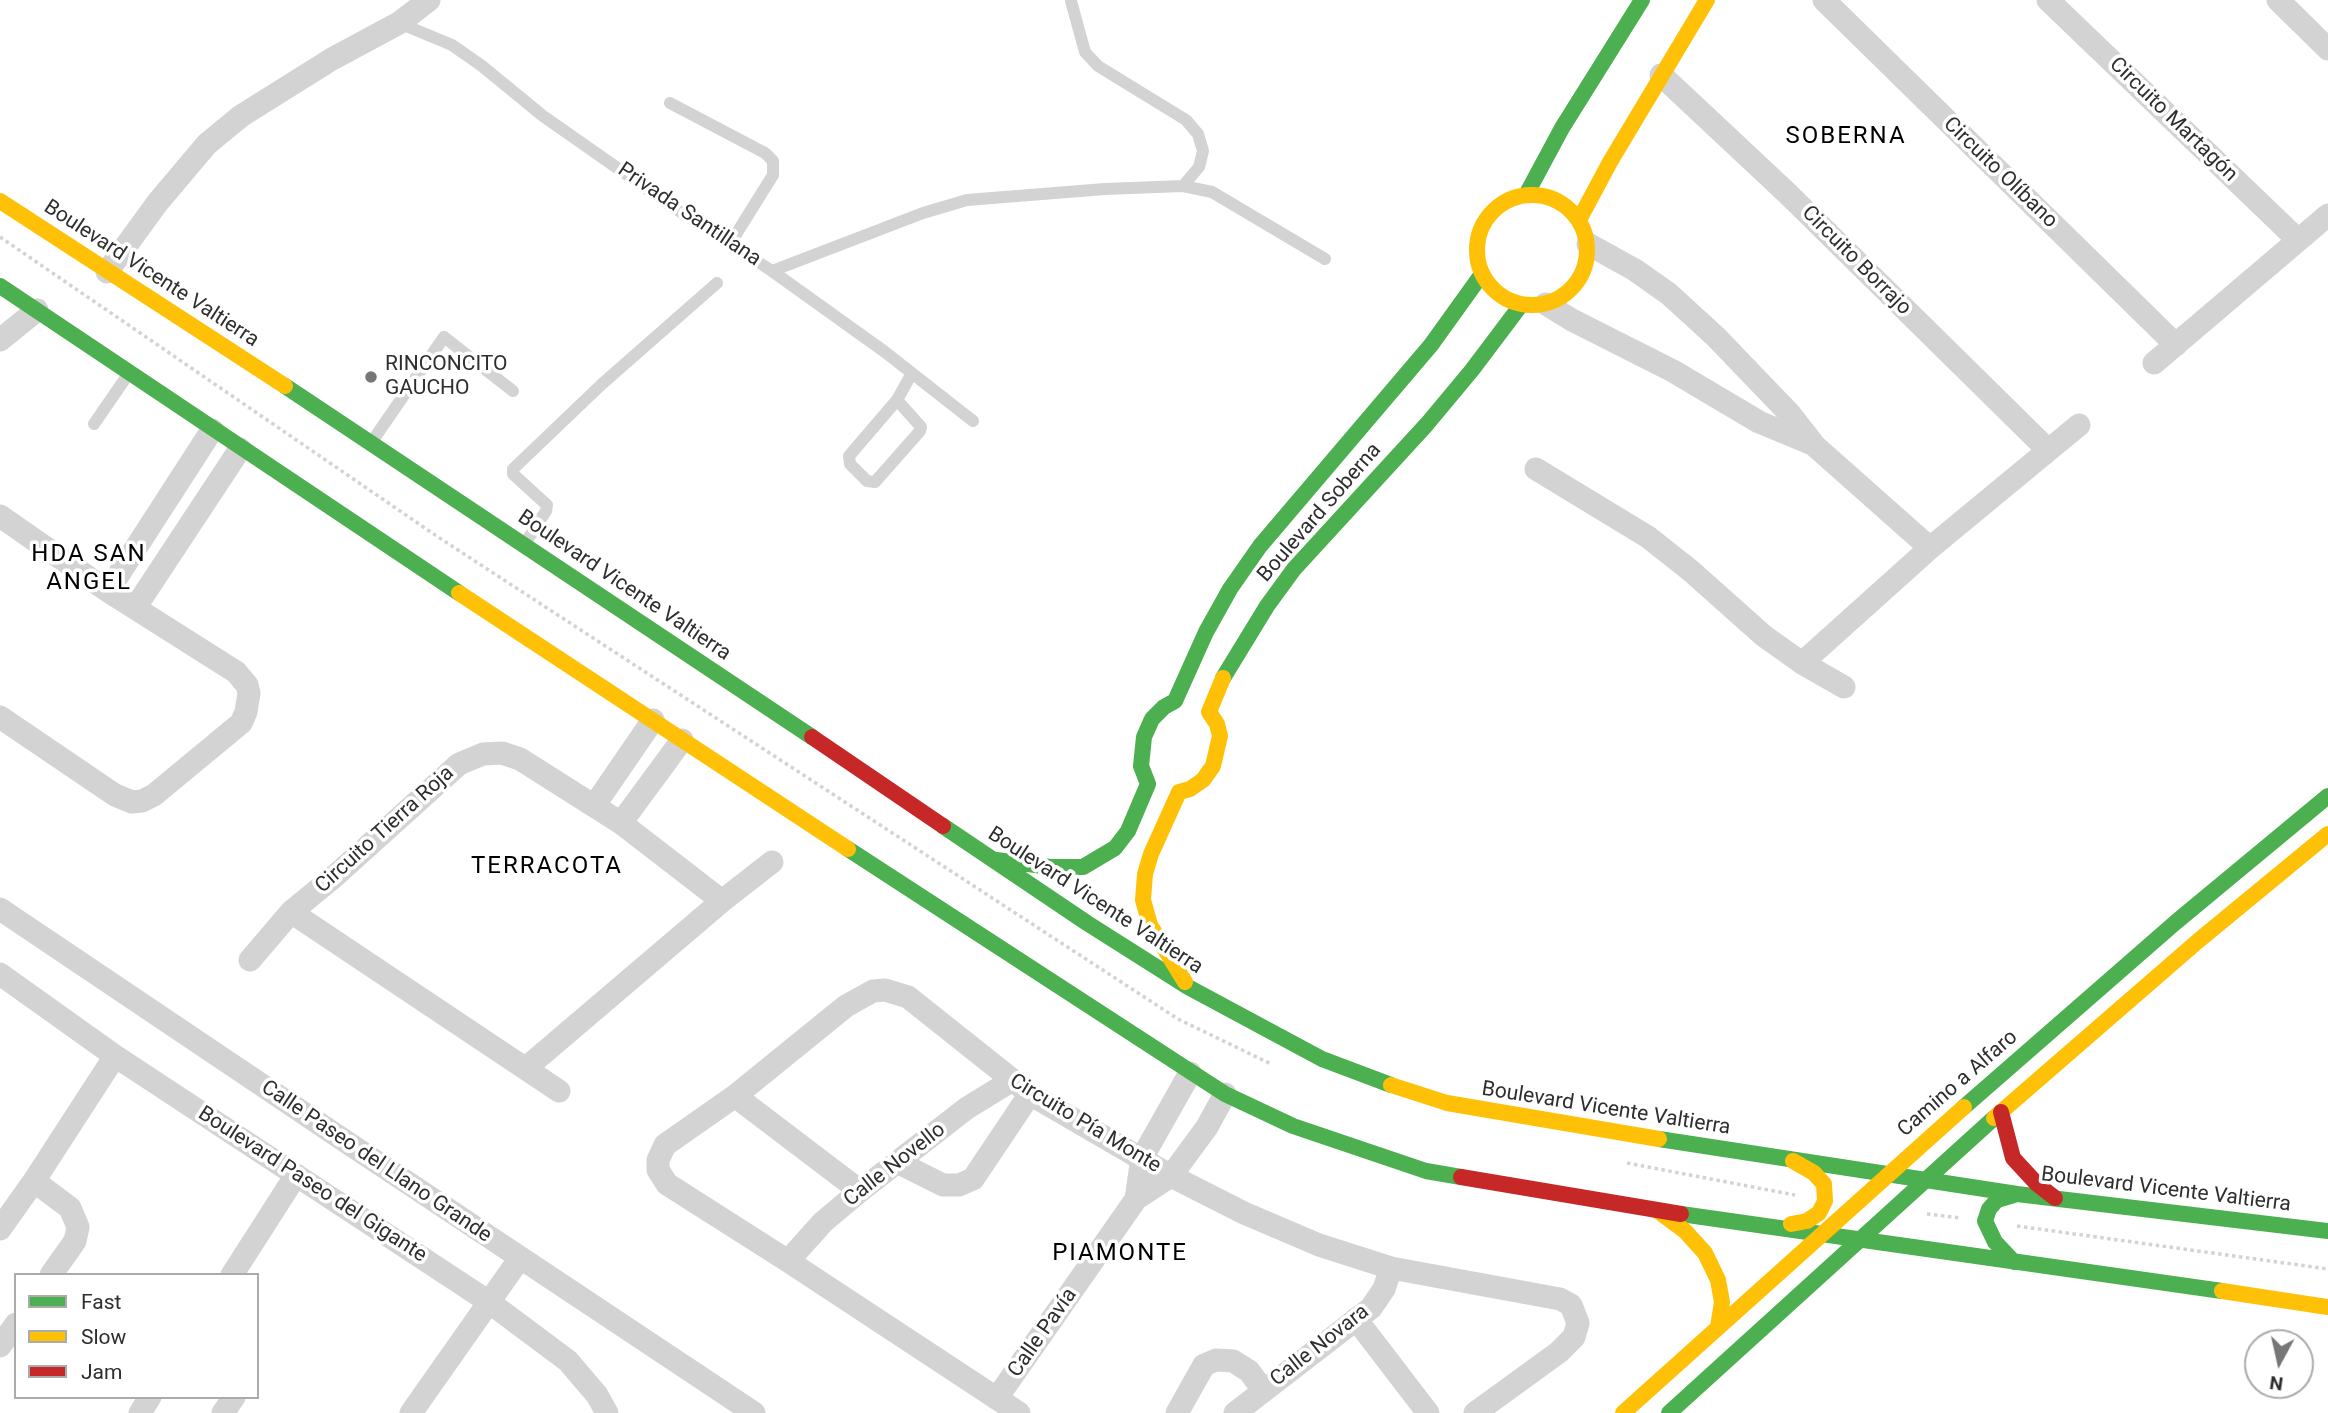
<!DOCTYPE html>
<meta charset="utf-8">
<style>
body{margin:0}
#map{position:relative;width:2328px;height:1413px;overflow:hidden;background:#fff;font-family:Roboto,sans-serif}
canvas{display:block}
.legend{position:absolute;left:14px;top:1273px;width:245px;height:126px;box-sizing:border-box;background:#fff;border:2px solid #ababab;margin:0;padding:9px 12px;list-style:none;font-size:21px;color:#2e2e2e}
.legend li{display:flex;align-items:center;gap:14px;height:35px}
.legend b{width:35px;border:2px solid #ababab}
.north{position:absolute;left:2244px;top:1329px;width:70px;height:70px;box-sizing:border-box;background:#fff;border:2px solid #ababab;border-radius:50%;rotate:188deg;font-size:19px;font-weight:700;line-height:28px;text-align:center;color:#2e2e2e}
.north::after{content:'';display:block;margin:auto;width:24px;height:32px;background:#777;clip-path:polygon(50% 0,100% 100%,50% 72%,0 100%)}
</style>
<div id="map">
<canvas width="2328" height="1413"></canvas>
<ul class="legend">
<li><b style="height:9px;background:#4caf50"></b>Fast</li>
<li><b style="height:9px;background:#ffc107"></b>Slow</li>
<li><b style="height:9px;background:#c62828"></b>Jam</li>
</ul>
<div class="north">N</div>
</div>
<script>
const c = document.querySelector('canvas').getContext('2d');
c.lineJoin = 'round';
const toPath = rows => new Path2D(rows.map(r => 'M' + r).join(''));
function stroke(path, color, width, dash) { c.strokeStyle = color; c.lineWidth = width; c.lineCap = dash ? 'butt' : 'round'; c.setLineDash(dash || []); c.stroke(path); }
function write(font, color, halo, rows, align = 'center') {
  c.font = font + ' Roboto,sans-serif'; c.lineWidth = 7; c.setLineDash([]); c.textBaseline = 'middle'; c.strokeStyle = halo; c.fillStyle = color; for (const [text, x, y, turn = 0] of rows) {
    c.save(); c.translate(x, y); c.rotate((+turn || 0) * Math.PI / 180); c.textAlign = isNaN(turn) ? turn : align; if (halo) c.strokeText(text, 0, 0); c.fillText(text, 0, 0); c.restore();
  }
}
stroke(toPath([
 [0,237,438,537,1178,1019,1271,1064],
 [1627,1163,1795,1195],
 [1927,1214,1961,1218],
 [2017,1226,2328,1269]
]), '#d3d3d3', 3.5, [3.5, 3.5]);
stroke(toPath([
 [1071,1,1085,52,1098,66,1186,120,1198,134,1203,151,1199,167,1183,186],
 [399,23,452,45,482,66,543,116,673,207,772,271,885,352,973,421],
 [670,103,765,153,773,161,773,175,730,244],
 [772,271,923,213,967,200,1105,189,1183,186,1212,192,1325,259],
 [897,400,921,427,920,431,875,482,867,481,850,464,849,456,897,400,912,373],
 [94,424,127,376],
 [371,443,444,337,513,391],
 [524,545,546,511,547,505,513,474,513,469,602,384,717,283]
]), '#d3d3d3', 12);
stroke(toPath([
 [1824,0,2176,345],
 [2048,0,2298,240],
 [2278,0,2328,49],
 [1661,75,1787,193,2048,450],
 [1588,244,1635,270,1669,294,1716,337,1790,414,1815,446,1930,548],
 [107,272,158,202,207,144,241,116,332,59,399,23,429,0],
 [1546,304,1572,320,1673,371,1759,422,1812,444],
 [0,340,37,310],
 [2154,363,2328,215],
 [1536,469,1648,537,1691,571,1764,636,1802,663,1844,687],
 [0,516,108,591,236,672,247,685,249,693,246,712,241,723,154,795,142,801,132,802,115,795,0,717],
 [108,591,212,430],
 [135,608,240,449],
 [1802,663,1930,548,2079,425],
 [594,806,653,720],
 [621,823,682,740],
 [0,909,348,1143,754,1413],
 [291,912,559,1091],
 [250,960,291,912,336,875,459,764,483,754,502,753,520,759,621,823,722,901],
 [0,974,115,1056,489,1302,568,1361,597,1395,607,1413],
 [526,1068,722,901,772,862],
 [735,1096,860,1191],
 [897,1162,943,1185,959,1185,973,1179,1030,1094],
 [34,1181,70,1208,78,1227,75,1241,51,1275],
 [1136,1199,1142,1158,1190,1073],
 [0,1229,34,1181,115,1056],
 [788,1261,823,1222,860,1191,967,1108,1011,1081],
 [232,1275,296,1175],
 [1356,1319,1428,1413],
 [0,1346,16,1324],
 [997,1398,1136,1199,1171,1176,1207,1127,1225,1094],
 [140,1413,150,1397],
 [223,1413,234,1397],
 [411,1413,520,1258],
 [1019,1413,788,1261,667,1184,658,1170,658,1160,665,1145,735,1096,846,1006,873,991,885,990,908,997,1030,1094,1171,1176,1244,1213,1319,1245,1391,1268,1560,1299,1571,1305,1578,1323,1574,1337,1559,1352,1475,1413],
 [1177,1413,1204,1365,1216,1360,1233,1361,1249,1371,1263,1390],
 [1235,1413,1371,1308,1384,1289,1391,1268]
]), '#d3d3d3', 23);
stroke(toPath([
 [1526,195,1562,128,1642,0],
 [0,286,459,593],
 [285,386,812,737],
 [1223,678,1267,606,1294,569,1427,424,1472,370,1521,305],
 [943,826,1087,923,1188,987,1322,1059,1391,1085],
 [848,849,1225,1094,1293,1126,1426,1171,1461,1177],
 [996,860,1051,867,1083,867,1115,848,1128,831,1148,784,1141,766,1144,737,1152,719,1164,707,1175,701,1206,632,1230,589,1260,546,1431,345,1482,274],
 [1964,1107,2176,922,2328,796],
 [1659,1139,2017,1194,2328,1231],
 [1681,1214,2222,1291],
 [2014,1262,1995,1242,1985,1221,1989,1209,1997,1200,2017,1194],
 [1669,1413,1994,1118]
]), '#4caf50', 16);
stroke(toPath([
 '1477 250a55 55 0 1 1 110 0a55 55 0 1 1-110 0Z',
 [0,201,285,386],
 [1579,220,1610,162,1707,0],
 [459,593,848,849],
 [1185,982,1150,925,1143,900,1145,874,1151,854,1179,792,1190,789,1203,780,1213,766,1220,736,1217,724,1209,712,1223,678],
 [1391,1085,1447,1103,1659,1139],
 [1994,1118,2198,941,2328,834],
 [1658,1211,1685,1231,1705,1253,1718,1280,1722,1302,1718,1327],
 [1791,1224,1807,1221,1819,1213,1825,1201,1824,1184,1814,1173,1793,1161],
 [2222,1291,2328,1307],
 [1623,1413,1964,1107]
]), '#ffc107', 16);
stroke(toPath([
 [812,737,943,826],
 [2001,1112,2013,1158,2037,1184,2055,1198],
 [1461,1177,1681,1214]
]), '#c62828', 16);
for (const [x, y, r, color] of [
 [371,377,7,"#777"]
]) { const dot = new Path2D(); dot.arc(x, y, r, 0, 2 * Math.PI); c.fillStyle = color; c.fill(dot); stroke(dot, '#fff', 2.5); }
write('21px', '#2e2e2e', '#fff', [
 ["Circuito Martagón",2173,120,44],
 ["Circuito Olíbano",2000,173,44],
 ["Privada Santillana",689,215,34],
 ["Circuito Borrajo",1856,261,45],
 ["Boulevard Vicente Valtierra",151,274,33],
 ["Boulevard Soberna",1320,513,-49],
 ["Boulevard Vicente Valtierra",624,586,34],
 ["Circuito Tierra Roja",385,830,-42],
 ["Boulevard Vicente Valtierra",1095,901,33],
 ["Camino a Alfaro",1958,1084,-41],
 ["Boulevard Vicente Valtierra",1606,1109,9],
 ["Circuito Pía Monte",1085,1124,31],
 ["Calle Paseo del Llano Grande",376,1162,34],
 ["Calle Novello",895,1165,-38],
 ["Boulevard Paseo del Gigante",312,1185,33],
 ["Boulevard Vicente Valtierra",2166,1190,7],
 ["Calle Pavía",1043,1333,-55],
 ["Calle Novara",1320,1346,-38]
]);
write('21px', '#2e2e2e', '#fff', [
 ["RINCONCITO",385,365],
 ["GAUCHO",385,389]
], 'left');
c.letterSpacing = '2px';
write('24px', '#000', '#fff', [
 ["SOBERNA",1846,137],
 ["HDA SAN",89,555],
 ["ANGEL",89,583],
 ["TERRACOTA",547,867],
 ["PIAMONTE",1120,1254]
]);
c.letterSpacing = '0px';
</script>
